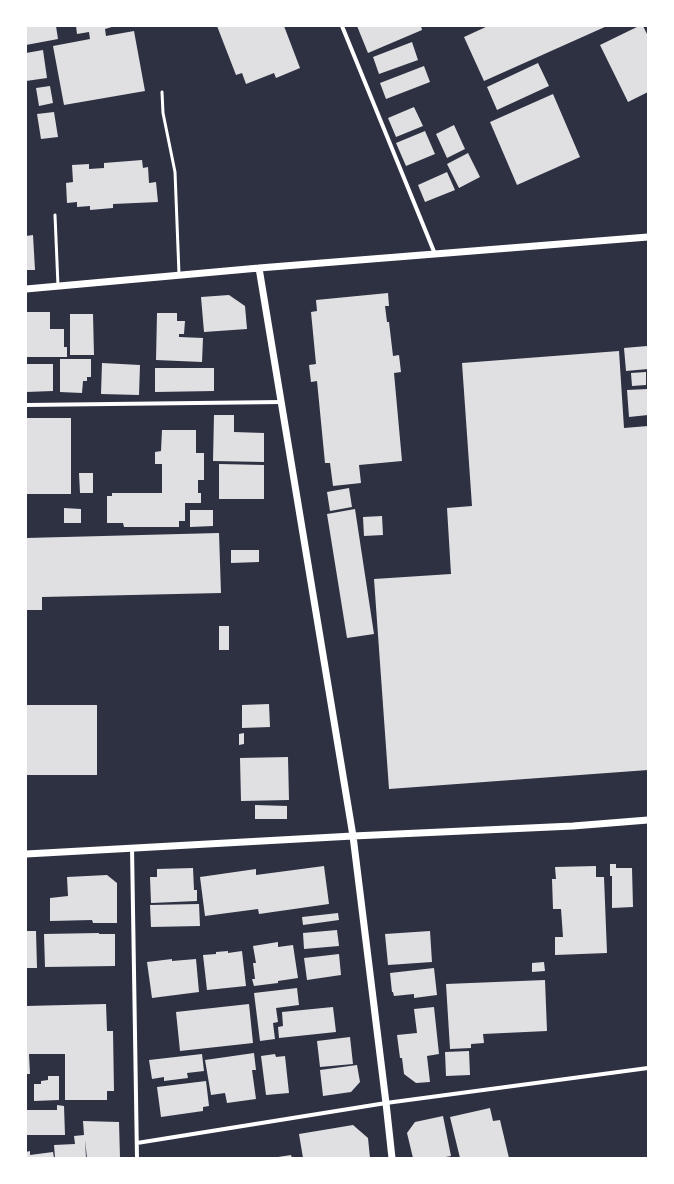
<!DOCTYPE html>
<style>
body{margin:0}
#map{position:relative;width:674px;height:1184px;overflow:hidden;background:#2d3142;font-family:"Roboto Serif",serif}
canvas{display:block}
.frame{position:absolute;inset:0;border:27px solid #fff;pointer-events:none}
</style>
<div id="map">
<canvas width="674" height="1184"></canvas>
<div class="frame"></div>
</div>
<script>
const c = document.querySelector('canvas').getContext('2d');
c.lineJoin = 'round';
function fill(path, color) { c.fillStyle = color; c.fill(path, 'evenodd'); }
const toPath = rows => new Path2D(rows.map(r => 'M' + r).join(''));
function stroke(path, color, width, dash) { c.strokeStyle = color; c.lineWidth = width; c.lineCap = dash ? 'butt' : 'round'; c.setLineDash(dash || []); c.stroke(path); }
fill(toPath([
 [26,26,56,26,58,39,26,45],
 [76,26,115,26,105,29,106,36,134,31,145,91,64,105,53,46,90,39,89,32,77,34],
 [217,26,284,26,300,68,276,78,274,73,246,84,242,73,236,75],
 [357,26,421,26,422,30,368,53],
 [488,26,607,26,484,81,464,37],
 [639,26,643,26,648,36,648,92,628,102,600,45],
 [412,42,418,60,379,74,373,57],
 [43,50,47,78,26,81,26,53],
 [538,63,549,86,497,110,487,87],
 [424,66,430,82,386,99,380,83],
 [50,86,53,103,39,106,36,88],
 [553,94,580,157,517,185,490,122],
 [414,107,423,126,396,137,388,118],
 [54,112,58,137,41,139,37,114],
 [454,125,465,149,447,158,436,134],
 [425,131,435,154,406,166,396,143],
 [468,153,480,177,459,188,447,164],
 [142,160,143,168,148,167,149,183,156,182,158,202,113,204,113,208,90,210,90,206,77,207,77,202,67,203,66,183,73,182,72,165,89,164,89,169,104,168,104,163],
 [447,172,455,190,425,202,418,185],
 [33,235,35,270,26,270,26,236],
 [388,293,389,306,385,306,387,322,389,322,393,356,399,355,401,372,394,373,402,461,359,465,361,483,333,486,330,463,325,463,317,381,311,382,309,365,316,364,311,312,317,311,316,300],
 [229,295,245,306,247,329,204,332,201,297],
 [26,312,50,312,50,329,64,329,64,347,67,347,67,357,26,357],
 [157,313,177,313,177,321,185,321,184,334,179,334,179,337,203,338,202,362,156,360],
 [70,314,93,314,94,355,70,355],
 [647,346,648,369,626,371,624,348],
 [619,351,624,428,648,426,648,770,389,789,374,579,451,574,447,508,472,506,462,363],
 [60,359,91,359,91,377,87,377,87,381,83,381,82,393,60,392],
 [102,363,140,365,139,395,101,394],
 [26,364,53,364,53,391,26,392],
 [155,368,214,368,214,391,155,392],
 [646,372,646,385,632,386,631,373],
 [648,389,648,415,629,417,627,390],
 [214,415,234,415,234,432,264,433,264,462,213,461],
 [26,418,71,418,71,494,26,494],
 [162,430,196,430,196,453,204,453,204,480,198,480,198,493,201,493,201,503,185,503,185,521,179,521,179,527,124,527,123,523,107,523,107,496,112,496,112,493,162,493,162,464,155,464,155,452,161,451],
 [219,464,264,465,264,499,219,499],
 [79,473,93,473,93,493,80,493],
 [349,488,352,507,330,511,327,492],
 [64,508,81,509,81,523,64,523],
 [355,509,374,634,347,638,327,514],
 [190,510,213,510,213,526,190,527],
 [382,516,383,535,364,536,363,517],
 [219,533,221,593,42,597,42,610,26,610,26,538],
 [231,550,259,550,259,562,231,563],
 [219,626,229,626,229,650,219,650],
 [269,704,270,727,242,728,242,705],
 [26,705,97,705,97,775,26,775],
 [244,733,244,744,239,745,239,734],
 [288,757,289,800,241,801,240,758],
 [255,805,287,806,287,819,255,819],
 [610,864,616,864,616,868,632,868,633,907,612,908,612,876,610,876],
 [324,866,329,904,259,914,258,909,205,916,200,877,256,869,256,875],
 [596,866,596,877,604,877,607,953,555,955,555,937,563,937,561,909,553,909,552,879,556,879,555,867],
 [193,868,194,890,197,890,197,901,151,903,150,877,157,877,157,869],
 [107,875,117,883,117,923,93,923,92,920,50,921,50,898,68,896,67,877],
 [199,904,200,926,151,927,150,905],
 [338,913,339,920,303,925,302,917],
 [337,930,339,946,304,949,303,933],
 [26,931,36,931,37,968,26,968],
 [430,931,432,962,388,965,385,934],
 [99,933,99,934,115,934,115,966,45,967,44,934],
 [278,942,278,947,293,945,298,978,278,981,278,983,254,986,252,979,255,979,253,963,256,963,253,946],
 [228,951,228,953,242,951,246,986,207,990,203,955,216,954,216,952],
 [339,954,341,975,307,980,304,958],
 [172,959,172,961,196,959,199,992,152,998,147,962],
 [544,962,545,971,532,972,532,963],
 [434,968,437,995,414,998,414,994,394,996,393,992,392,992,390,973],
 [545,980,547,1031,483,1034,484,1043,471,1044,471,1048,450,1049,446,984],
 [297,988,299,1005,276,1008,278,1022,273,1023,275,1039,260,1041,254,993],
 [106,1004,107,1031,113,1031,114,1091,107,1091,107,1100,65,1100,65,1054,29,1054,30,1074,26,1074,26,1006],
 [249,1004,253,1043,180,1051,176,1012],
 [333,1007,336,1032,279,1038,278,1027,283,1026,282,1012],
 [434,1007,439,1054,427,1056,430,1082,416,1083,404,1074,402,1058,400,1058,397,1035,417,1033,414,1009],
 [350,1037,353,1064,320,1067,317,1041],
 [469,1051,470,1075,446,1076,445,1052],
 [254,1053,256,1070,252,1070,256,1099,227,1103,225,1093,211,1095,205,1060],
 [202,1054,204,1071,187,1073,188,1078,164,1081,164,1077,152,1079,149,1060],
 [275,1054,276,1057,285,1056,289,1093,266,1095,261,1056],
 [357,1065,360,1082,351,1092,323,1096,320,1070],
 [48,1076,59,1076,59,1100,34,1101,34,1084,41,1084,41,1081,48,1080],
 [206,1081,209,1106,203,1107,203,1111,161,1117,157,1087],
 [57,1105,64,1106,65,1135,26,1135,26,1110,57,1110],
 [490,1108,493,1121,500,1120,509,1158,460,1158,450,1117],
 [443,1116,451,1156,440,1158,413,1158,407,1133,415,1122],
 [83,1121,119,1122,120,1158,87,1158,85,1140,86,1158,55,1158,54,1145,75,1144,74,1136,84,1135],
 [353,1125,368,1138,370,1158,303,1158,299,1134],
 [30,1151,30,1155,53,1152,54,1158,26,1158,26,1152],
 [291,1155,292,1158,278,1158,278,1157]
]), '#e0e0e3');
stroke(toPath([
 [162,92,163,113,175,172,179,274],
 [55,215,58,286]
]), '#fff', 3);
stroke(toPath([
 [342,26,435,254],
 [26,405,282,402],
 [132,847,137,1158],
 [137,1143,386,1103,648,1068]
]), '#fff', 4);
stroke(toPath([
 [259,268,353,836,386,1103,392,1158],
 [26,289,259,268,648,237],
 [26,854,353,836,573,826,648,820]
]), '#fff', 7);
</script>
